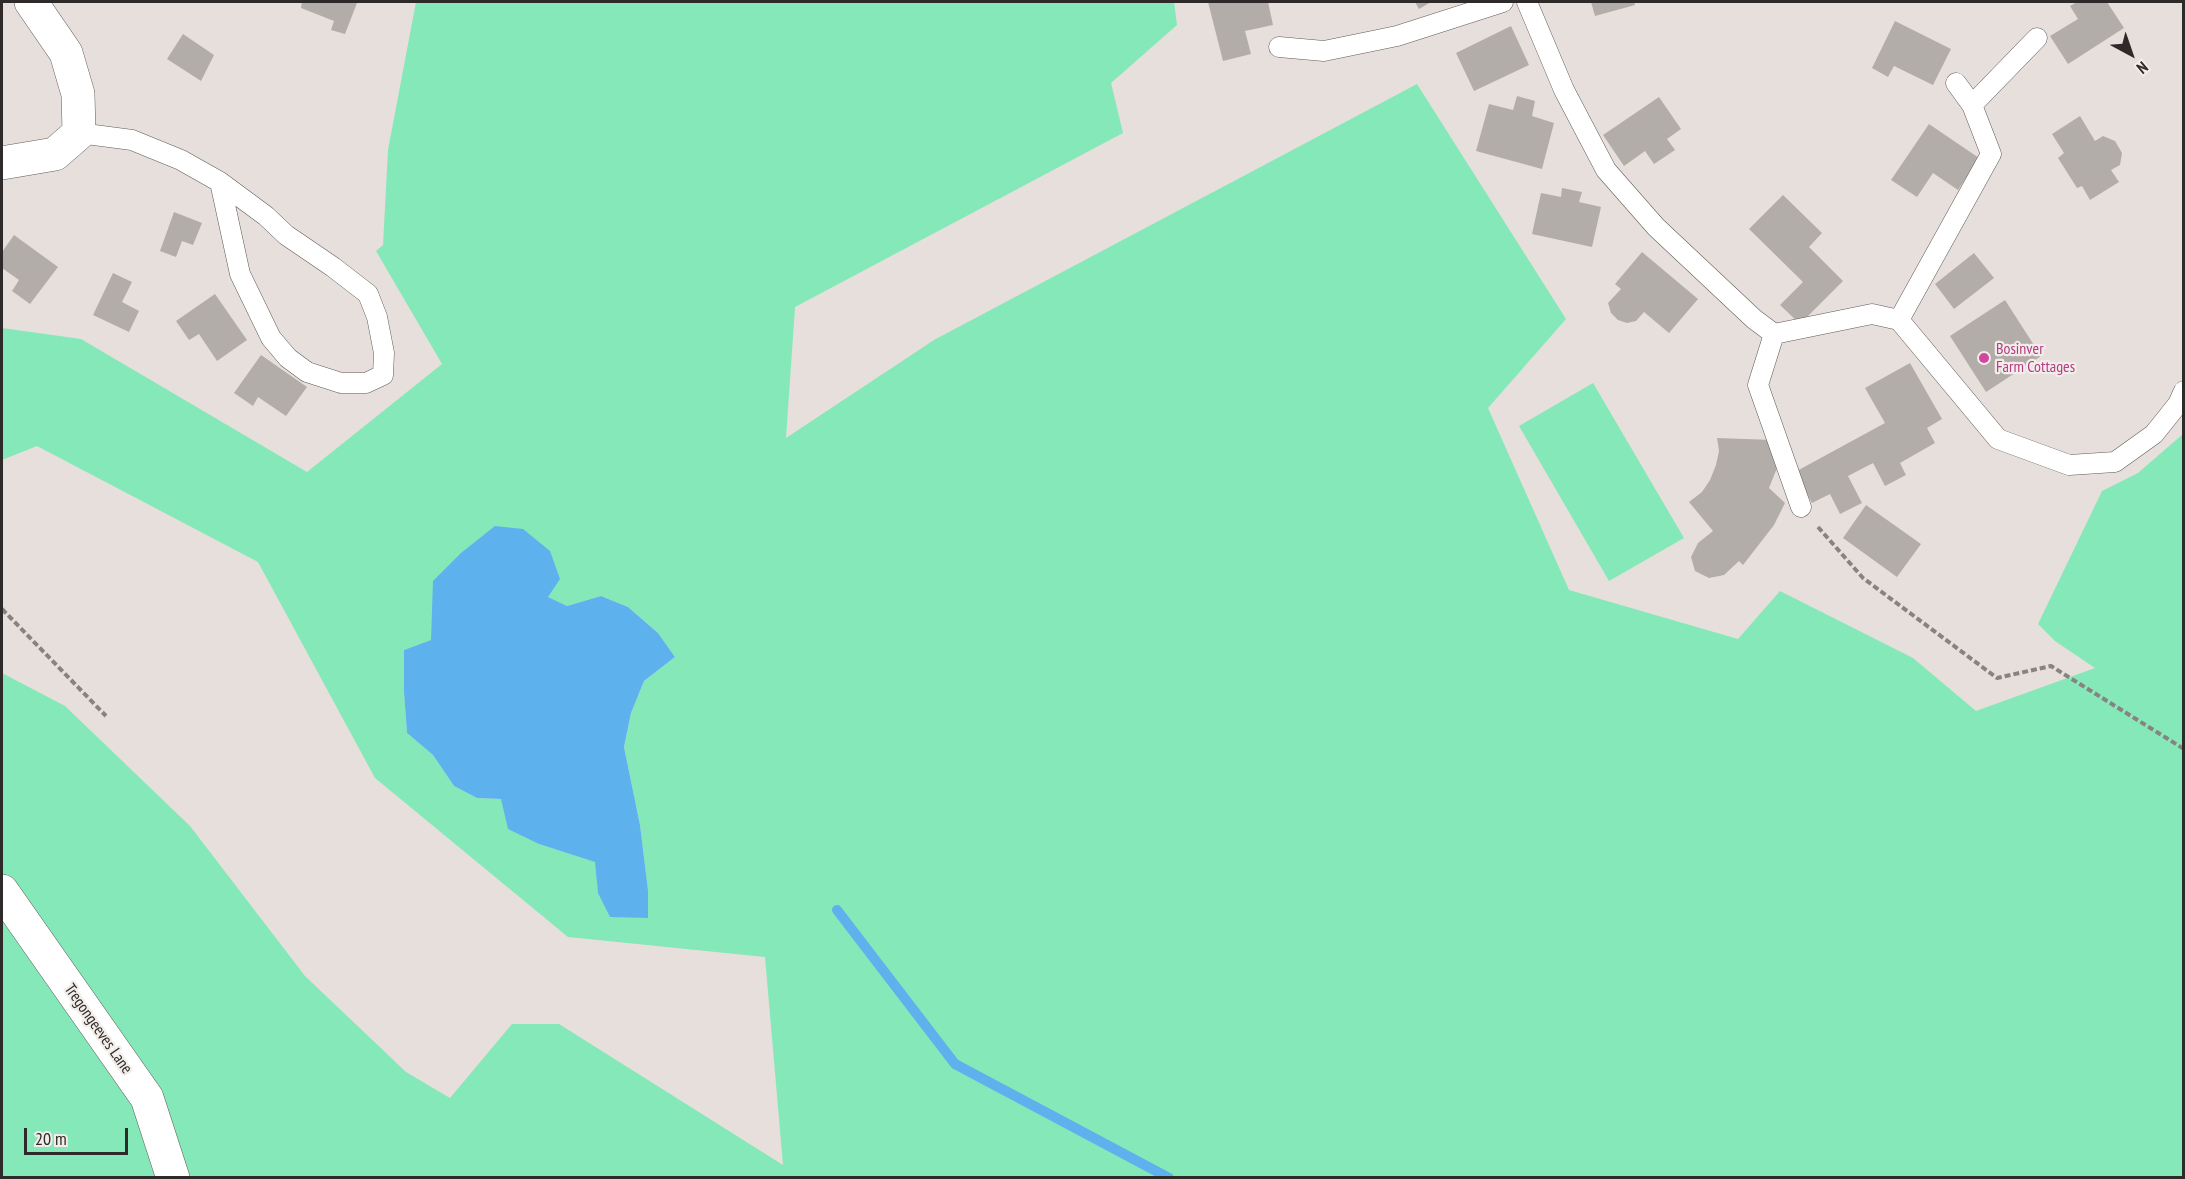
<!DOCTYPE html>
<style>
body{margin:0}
#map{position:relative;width:2185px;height:1179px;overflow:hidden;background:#e6dfdc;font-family:"PT Sans Narrow",sans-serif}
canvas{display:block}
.frame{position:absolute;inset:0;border:3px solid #2d2a29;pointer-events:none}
.north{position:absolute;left:2101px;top:24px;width:60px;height:60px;-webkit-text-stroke:4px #f3ede9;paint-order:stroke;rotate:140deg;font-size:16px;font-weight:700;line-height:24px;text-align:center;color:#2d2a29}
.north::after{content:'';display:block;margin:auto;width:21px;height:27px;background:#2d2a29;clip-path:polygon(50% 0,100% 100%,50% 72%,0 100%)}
.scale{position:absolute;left:24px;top:1128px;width:104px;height:27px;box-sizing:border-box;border:3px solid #2d2a29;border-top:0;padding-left:8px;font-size:18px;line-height:21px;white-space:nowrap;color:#2d2a29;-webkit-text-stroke:4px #f3ede9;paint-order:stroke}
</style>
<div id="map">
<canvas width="2185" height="1179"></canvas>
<div class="frame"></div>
<div class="north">N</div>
<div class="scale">20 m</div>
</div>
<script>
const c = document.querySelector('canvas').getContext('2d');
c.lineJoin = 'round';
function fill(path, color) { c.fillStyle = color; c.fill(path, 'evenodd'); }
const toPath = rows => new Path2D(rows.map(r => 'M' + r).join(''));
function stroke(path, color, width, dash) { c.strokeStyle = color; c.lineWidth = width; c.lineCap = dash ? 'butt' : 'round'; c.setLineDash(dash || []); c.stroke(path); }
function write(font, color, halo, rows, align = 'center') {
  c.font = font + ' "PT Sans Narrow",sans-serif'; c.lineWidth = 4.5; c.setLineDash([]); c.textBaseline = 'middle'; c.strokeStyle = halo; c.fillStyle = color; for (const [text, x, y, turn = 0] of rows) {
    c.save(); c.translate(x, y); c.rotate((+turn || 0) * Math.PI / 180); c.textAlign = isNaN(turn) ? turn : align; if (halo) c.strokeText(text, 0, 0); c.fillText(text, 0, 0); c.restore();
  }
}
fill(toPath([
 [416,2,1174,2,1177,25,1111,83,1123,133,795,307,786,438,934,340,1417,84,1566,319,1488,408,1569,590,1738,639,1780,591,1913,658,1976,711,2095,668,2055,641,2038,624,2102,491,2138,473,2183,434,2183,1177,2,1177,2,673,65,706,190,826,305,976,406,1072,450,1098,512,1024,559,1024,783,1165,765,957,568,937,375,778,258,562,37,446,2,460,2,328,81,339,307,472,442,364,376,251,383,245,388,150],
 [601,596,628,607,658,633,675,657,644,681,631,713,624,747,640,825,648,890,598,893,596,862,539,844,502,799,477,798,454,786,433,755,407,733,404,692,404,650,547,597,567,606],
 [1593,383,1684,538,1609,581,1519,426]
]), '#85e8b9');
fill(toPath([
 [495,526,523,529,550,551,560,579,548,597,567,606,601,596,628,607,658,633,675,657,644,681,631,713,624,747,640,825,648,890,648,918,610,917,598,893,595,862,539,844,508,829,501,799,477,798,454,786,433,755,407,733,404,692,404,650,431,640,433,581,461,553]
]), '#5db2ed');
stroke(toPath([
 [837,910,955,1064,1169,1178]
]), '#5db2ed', 10);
fill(toPath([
 [302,2,354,2,357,3,345,34,331,30,334,21,301,8],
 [1208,2,1268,2,1273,25,1245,31,1251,54,1223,61],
 [1415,2,1431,2,1419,9],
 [1591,2,1634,2,1635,5,1595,16],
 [2077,2,2107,2,2124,28,2068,64,2050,36,2078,19,2070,6],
 [1895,21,1951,49,1933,85,1894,66,1888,77,1872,68],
 [1511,26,1529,65,1474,91,1456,53],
 [183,34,214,55,201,81,167,59],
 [1517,96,1535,101,1532,116,1554,123,1542,169,1476,151,1489,104,1513,110],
 [1659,97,1681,129,1667,139,1675,150,1654,164,1645,151,1624,166,1603,135],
 [2080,116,2095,141,2103,136,2115,141,2122,153,2120,165,2111,170,2119,182,2090,200,2082,186,2077,188,2058,158,2064,153,2052,134],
 [1929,124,1979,158,1958,190,1933,173,1917,197,1891,180],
 [1562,188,1582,192,1579,202,1601,207,1592,247,1532,234,1541,193,1561,197],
 [1783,195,1822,233,1809,247,1843,281,1800,324,1780,305,1803,282,1749,229],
 [174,212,202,223,193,245,182,241,176,257,160,251],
 [14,235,58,267,30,304,12,291,19,280,2,268,2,252],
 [1642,252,1698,299,1669,333,1644,312,1636,321,1627,323,1618,320,1611,313,1608,303,1621,289,1615,284],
 [1974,253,1994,278,1954,309,1935,284],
 [113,273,132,282,122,302,139,311,129,332,93,315],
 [215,294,247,340,217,361,199,334,189,340,176,321],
 [2005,300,2041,356,1986,392,1950,336],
 [261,355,307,387,286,416,258,397,253,406,234,393],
 [1910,363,1942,419,1927,428,1935,443,1900,463,1906,475,1885,486,1873,463,1848,476,1862,503,1840,514,1830,494,1812,503,1795,472,1885,423,1865,388],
 [1717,438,1773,440,1778,453,1777,468,1769,488,1785,503,1774,525,1743,565,1739,561,1724,575,1709,578,1695,571,1691,557,1698,543,1713,531,1689,502,1702,492,1710,480,1716,465,1719,451],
 [1866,505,1921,544,1897,577,1843,538]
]), '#b3adaa');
const lane = toPath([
 [1527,2,1564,90,1606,170,1656,227,1754,319,1774,334,1872,314,1899,320],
 [2037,38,1972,105,1991,154,1899,320,1998,439,2069,465,2115,462,2154,434,2178,404,2184,391],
 [1279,47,1324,51,1397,36,1503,2],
 [1956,83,1972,105],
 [79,133,132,140,181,160,220,182,266,216,286,235,333,267,368,294,377,317,384,353,383,375,366,383,341,383,307,372,288,358,271,338,240,274,220,182],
 [1774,334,1758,385,1801,507]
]);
const street = toPath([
 [2,163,55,154,79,133,78,94,66,53,31,2],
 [2,891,147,1098,173,1178]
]);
stroke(lane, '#605b58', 21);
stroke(street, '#605b58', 34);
stroke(toPath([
 [1818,527,1863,578,1997,678,2051,666,2184,749],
 [2,609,106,716]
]), '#888381', 4, [6, 3]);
stroke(lane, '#fff', 20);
stroke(street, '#fff', 33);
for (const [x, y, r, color] of [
 [1984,358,6,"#d1479c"]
]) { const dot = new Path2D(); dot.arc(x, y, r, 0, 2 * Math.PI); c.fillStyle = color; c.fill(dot); stroke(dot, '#f3ede9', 2); }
write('16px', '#b23c85', '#f3ede9', [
 ["Bosinver",1996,349],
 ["Farm Cottages",1996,367]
], 'left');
write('16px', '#2d2a29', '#f3ede9', [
 ["Tregongeeves Lane",98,1029,55]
]);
</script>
